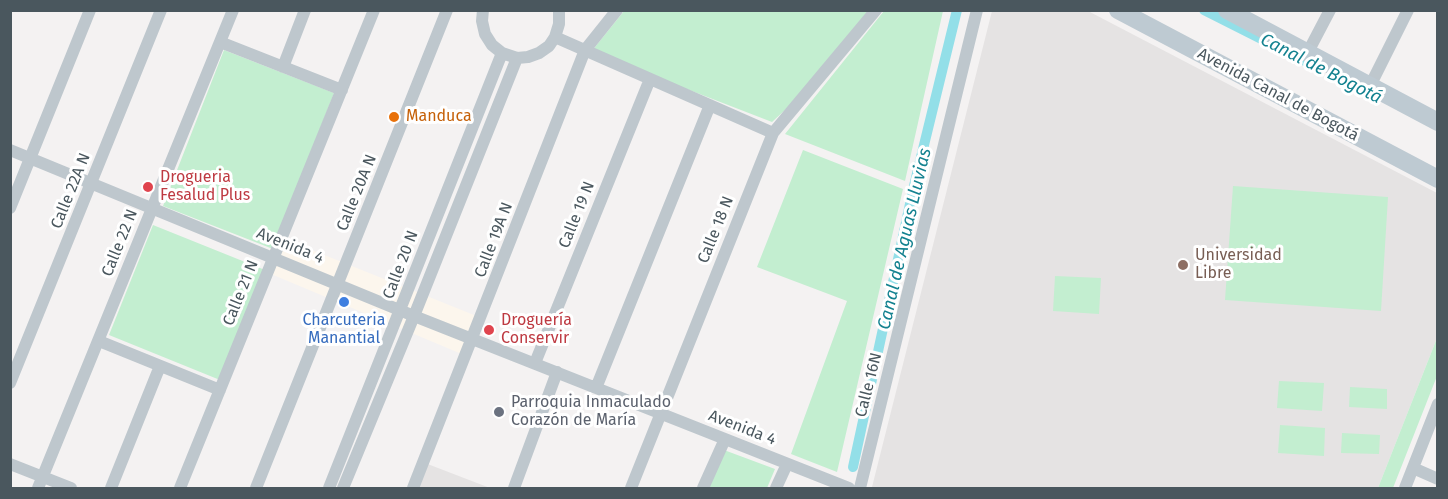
<!DOCTYPE html>
<meta charset="utf-8">
<style>
body{margin:0}
#map{position:relative;width:1448px;height:499px;overflow:hidden;background:#f4f2f2;font-family:"Fira Sans",sans-serif}
canvas{display:block}
.frame{position:absolute;inset:0;border:12px solid #4a575e;pointer-events:none}
</style>
<div id="map">
<canvas width="1448" height="499"></canvas>
<div class="frame"></div>
</div>
<script>
const c = document.querySelector('canvas').getContext('2d');
c.lineJoin = 'round';
function fill(path, color) { c.fillStyle = color; c.fill(path, 'evenodd'); }
const toPath = rows => new Path2D(rows.map(r => 'M' + r).join(''));
function stroke(path, color, width, dash) { c.strokeStyle = color; c.lineWidth = width; c.lineCap = dash ? 'butt' : 'round'; c.setLineDash(dash || []); c.stroke(path); }
function write(font, color, halo, rows, align = 'center') {
  c.font = font + ' "Fira Sans",sans-serif'; c.lineWidth = 6; c.setLineDash([]); c.textBaseline = 'middle'; c.strokeStyle = halo; c.fillStyle = color; for (const [text, x, y, turn = 0] of rows) {
    c.save(); c.translate(x, y); c.rotate((+turn || 0) * Math.PI / 180); c.textAlign = isNaN(turn) ? turn : align; if (halo) c.strokeText(text, 0, 0); c.fillText(text, 0, 0); c.restore();
  }
}
fill(toPath([
 [287,240,479,317,464,355,271,274]
]), '#fcf6ed');
fill(toPath([
 [992,11,1088,11,1437,193,1437,338,1378,488,872,487],
 [425,463,490,488,414,488]
]), '#e5e3e3');
fill(toPath([
 [624,11,869,11,798,98,772,122,591,52],
 [884,11,943,11,905,181,785,134],
 [224,50,334,93,273,249,163,206],
 [803,150,903,189,837,472,791,454,847,301,757,267],
 [1233,186,1388,197,1381,311,1225,300],
 [153,225,265,270,220,380,109,335],
 [1055,276,1101,278,1099,314,1053,311],
 [1437,338,1437,376,1393,488,1378,488],
 [1279,381,1324,383,1322,411,1277,408],
 [1350,387,1387,389,1387,409,1349,407],
 [1280,425,1325,428,1324,456,1278,453],
 [1342,433,1380,435,1379,454,1341,453],
 [724,450,775,469,767,488,708,488]
]), '#c3eed0');
stroke(toPath([
 [1204,10,1317,67],
 [853,467,913,190,957,10]
]), '#93dfe8', 10);
stroke(toPath([
 [483,10,482,21,485,34,492,45,502,53,517,58,528,57,539,53,549,46,555,37,559,24,559,10],
 [555,37,773,133],
 [220,42,342,90],
 [1308,52,1330,10],
 [283,67,305,10],
 [1370,86,1408,10],
 [10,150,414,316,849,488],
 [10,208,90,10],
 [99,341,220,390],
 [535,363,650,79],
 [10,383,161,10],
 [596,388,710,105],
 [10,464,71,488],
 [1413,468,1438,479],
 [38,488,233,10],
 [111,488,160,366],
 [180,488,374,10],
 [256,488,447,10],
 [329,488,502,53],
 [343,488,414,316,517,58],
 [413,488,585,50,617,10],
 [514,488,557,372],
 [631,488,773,133,876,10],
 [703,488,725,439],
 [776,488,787,464],
 [860,488,977,10],
 [1405,488,1438,404]
]), '#bec7cd', 12);
stroke(toPath([
 [1118,10,1438,179],
 [1227,10,1438,122]
]), '#becad2', 18);
for (const [x, y, r, color] of [
 [394,117,6,"#e8710a"],
 [148,187,6,"#e0444e"],
 [1183,265,6,"#8d6e63"],
 [344,302,6,"#3f7fe0"],
 [489,330,6,"#e0444e"],
 [499,412,6,"#6b7280"]
]) { const dot = new Path2D(); dot.arc(x, y, r, 0, 2 * Math.PI); c.fillStyle = color; c.fill(dot); stroke(dot, '#fff', 2); }
write('16px', '#4a575e', '#fff', [
 ["Avenida Canal de Bogotá",1278,95,28],
 ["Calle 22A N",71,191,-68],
 ["Calle 20A N",357,193,-68],
 ["Calle 19 N",577,215,-68],
 ["Calle 18 N",716,230,-68],
 ["Calle 19A N",494,240,-69],
 ["Calle 22 N",120,243,-68],
 ["Avenida 4",290,246,22],
 ["Calle 20 N",401,265,-69],
 ["Calle 21 N",241,293,-68],
 ["Calle 16N",869,385,-76],
 ["Avenida 4",742,428,21]
]);
write('16px', '#c56008', '#fff', [
 ["Manduca",406,117]
], 'left');
write('16px', '#be3a42', '#fff', [
 ["Drogueria",160,178],
 ["Fesalud Plus",160,196],
 ["Droguería",501,321],
 ["Conservir",501,339]
], 'left');
write('16px', '#785e54', '#fff', [
 ["Universidad",1195,256],
 ["Libre",1195,274]
], 'left');
write('16px', '#366cbe', '#fff', [
 ["Charcuteria",344,321],
 ["Manantial",344,339]
]);
write('16px', '#5b616d', '#fff', [
 ["Parroquia Inmaculado",511,403],
 ["Corazón de María",511,421]
], 'left');
write('italic 18px', '#148290', '#fff', [
 ["Canal de Bogotá",1321,69,27],
 ["Canal de Aguas Lluvias",905,239,-77]
]);
</script>
